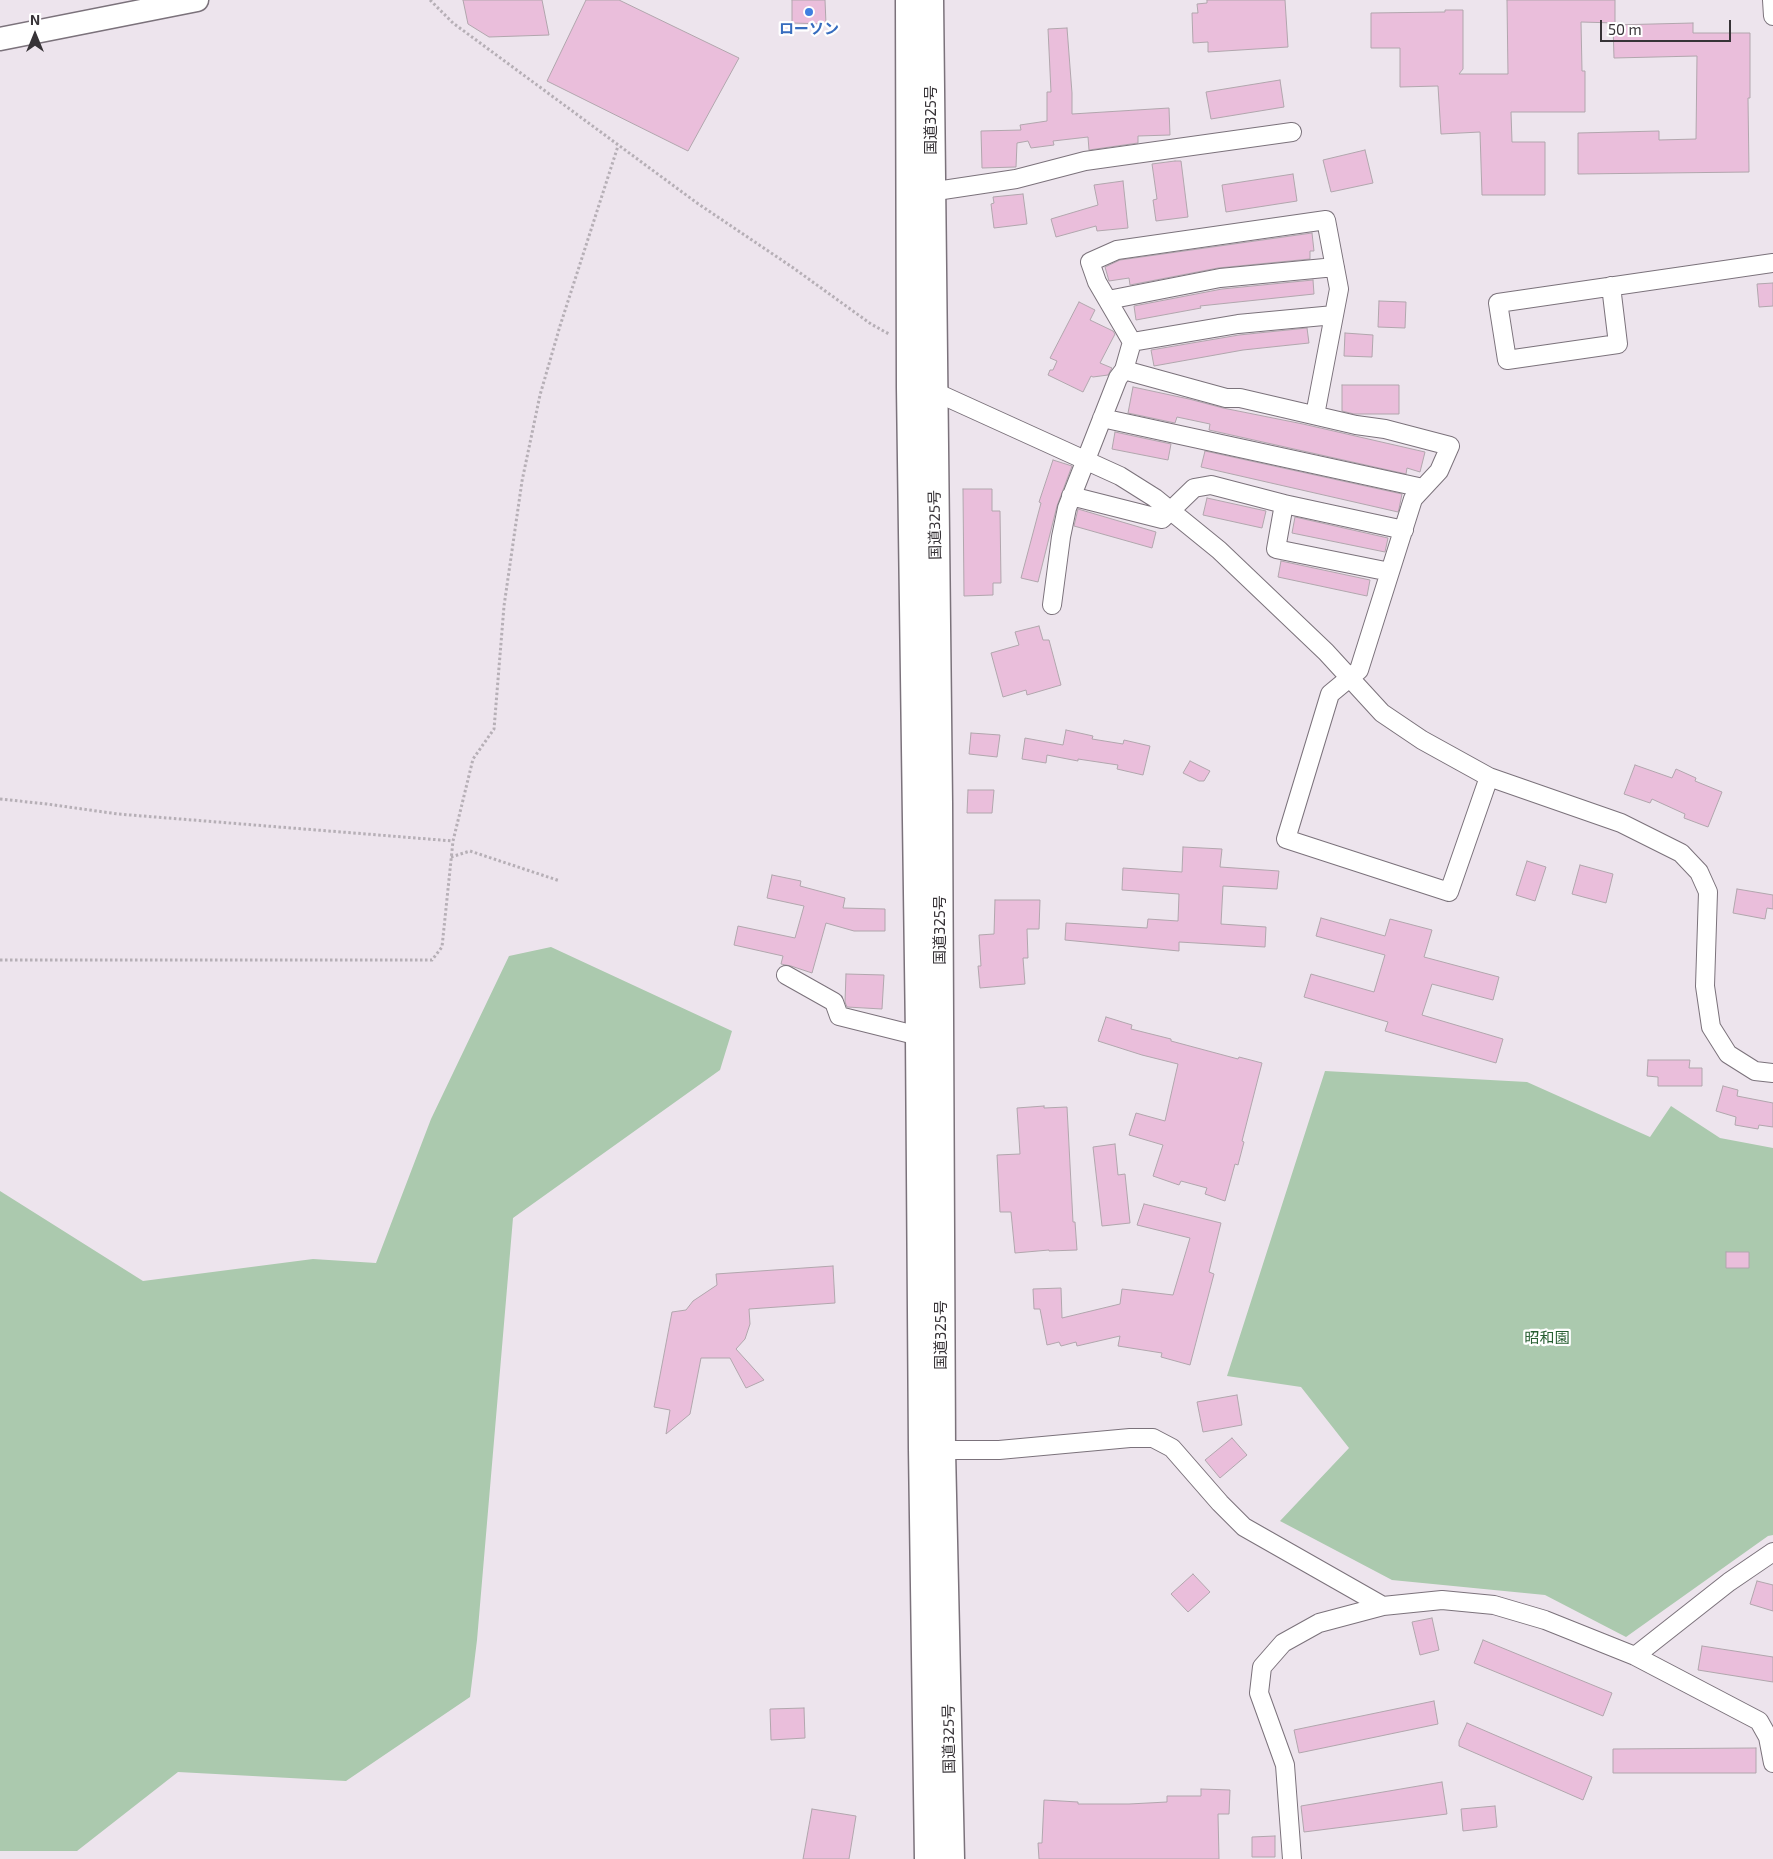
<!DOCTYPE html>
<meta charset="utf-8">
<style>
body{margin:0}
#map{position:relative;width:1773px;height:1859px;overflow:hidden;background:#ede4ed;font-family:"Exo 2",sans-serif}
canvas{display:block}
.north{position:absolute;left:10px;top:10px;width:50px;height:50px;-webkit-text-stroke:4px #fff;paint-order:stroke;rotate:0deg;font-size:14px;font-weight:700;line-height:20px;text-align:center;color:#373337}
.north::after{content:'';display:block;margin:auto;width:18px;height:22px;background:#373337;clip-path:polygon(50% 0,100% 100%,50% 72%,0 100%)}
.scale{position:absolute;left:1600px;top:20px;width:131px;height:22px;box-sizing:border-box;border:2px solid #373337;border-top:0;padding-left:6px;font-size:15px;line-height:18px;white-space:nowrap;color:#373337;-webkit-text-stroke:4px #fff;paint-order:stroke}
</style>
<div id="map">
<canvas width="1773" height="1859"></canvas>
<div class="north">N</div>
<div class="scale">50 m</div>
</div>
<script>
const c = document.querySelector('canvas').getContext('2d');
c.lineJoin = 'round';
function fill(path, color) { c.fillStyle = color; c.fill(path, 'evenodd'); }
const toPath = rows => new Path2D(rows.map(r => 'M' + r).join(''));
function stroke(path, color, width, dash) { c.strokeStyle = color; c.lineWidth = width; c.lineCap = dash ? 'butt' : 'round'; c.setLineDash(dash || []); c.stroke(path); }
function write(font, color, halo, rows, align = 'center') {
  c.font = font + ' "Exo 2","Noto Sans JP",sans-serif'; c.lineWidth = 4.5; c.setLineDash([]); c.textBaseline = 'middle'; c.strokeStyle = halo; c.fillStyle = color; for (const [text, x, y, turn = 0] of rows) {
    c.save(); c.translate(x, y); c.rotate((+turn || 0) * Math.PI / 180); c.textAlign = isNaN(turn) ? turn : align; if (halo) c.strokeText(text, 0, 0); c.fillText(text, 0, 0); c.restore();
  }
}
fill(toPath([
 [551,947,732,1031,720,1070,513,1218,477,1640,470,1697,346,1781,178,1772,77,1851,0,1851,0,1191,143,1281,313,1259,376,1263,431,1119,509,956],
 [1325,1071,1527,1082,1650,1137,1671,1106,1720,1138,1773,1148,1773,1535,1768,1536,1626,1637,1545,1595,1392,1580,1280,1521,1349,1448,1301,1387,1227,1376]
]), '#abc9ae');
const building = toPath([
 [463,0,542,0,549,35,489,37,468,24,463,0],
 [586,0,619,0,739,58,688,151,547,81,586,0],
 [792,0,825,0,826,24,792,23,792,0],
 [1207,0,1285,0,1288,47,1208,52,1208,42,1193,43,1192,13,1198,13,1197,4,1207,3,1207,0],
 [1507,0,1615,0,1615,23,1581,22,1582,71,1585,71,1585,112,1511,112,1512,142,1545,142,1545,195,1482,195,1480,132,1441,134,1438,86,1400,87,1400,48,1371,48,1371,13,1445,12,1445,10,1463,10,1463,69,1459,74,1508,74,1507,0],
 [1693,23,1693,33,1750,33,1750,98,1748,98,1749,172,1578,174,1578,133,1659,131,1659,140,1696,139,1697,56,1614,58,1613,25,1693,23],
 [1067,28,1072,93,1072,114,1169,108,1170,135,1138,136,1138,143,1089,150,1088,137,1053,141,1054,145,1031,148,1028,141,1017,143,1016,167,982,168,981,131,1021,130,1020,125,1047,121,1047,92,1051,92,1048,29,1067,28],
 [1280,80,1284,107,1211,119,1206,92,1280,80],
 [1365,150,1373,183,1331,192,1323,160,1365,150],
 [1175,161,1181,161,1188,217,1156,221,1153,200,1157,199,1152,164,1175,161],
 [1293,174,1297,201,1226,212,1222,185,1293,174],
 [1123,181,1128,228,1097,231,1096,226,1056,237,1051,219,1098,205,1094,185,1123,181],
 [1023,194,1027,224,994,228,991,204,994,203,993,197,1023,194],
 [1312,233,1314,251,1310,251,1310,259,1218,268,1130,285,1129,278,1109,281,1105,267,1120,260,1312,233],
 [1313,280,1314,294,1200,306,1201,308,1136,320,1134,306,1222,289,1313,280],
 [1773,283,1773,306,1759,307,1757,284,1773,283],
 [1379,301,1406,302,1405,328,1378,327,1379,301],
 [1079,302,1095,310,1090,320,1113,331,1115,334,1100,363,1112,368,1108,375,1093,377,1091,376,1083,392,1048,375,1050,370,1053,370,1057,361,1050,358,1079,302],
 [1307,328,1309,343,1243,350,1154,366,1151,350,1239,335,1307,328],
 [1345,333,1373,335,1372,357,1344,356,1345,333],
 [1342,385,1399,385,1399,414,1354,414,1342,411,1342,385],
 [1133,387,1189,399,1223,408,1303,424,1425,452,1420,472,1407,468,1406,474,1209,430,1210,424,1177,417,1175,423,1128,413,1133,387],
 [1115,432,1171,444,1168,460,1112,449,1115,432],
 [1205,451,1402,494,1399,509,1398,512,1201,467,1205,451],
 [1053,460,1072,466,1057,506,1038,582,1021,578,1041,503,1039,502,1053,460],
 [963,489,992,489,992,511,1000,511,1001,583,993,583,993,595,964,596,963,489],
 [1207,498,1266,511,1262,528,1203,515,1207,498],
 [1078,509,1156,532,1152,548,1074,526,1078,509],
 [1295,517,1388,538,1385,552,1292,533,1295,517],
 [1281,561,1370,580,1367,596,1278,577,1281,561],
 [1039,626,1043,640,1049,640,1061,685,1027,695,1026,690,1003,697,991,653,1019,645,1015,632,1039,626],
 [1066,730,1093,736,1092,739,1123,744,1124,740,1150,746,1143,775,1117,769,1118,765,1078,759,1078,761,1047,755,1046,763,1022,759,1025,738,1063,745,1066,730],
 [971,733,1000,735,997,757,969,754,971,733],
 [1190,761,1210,771,1204,781,1199,781,1183,773,1190,761],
 [1635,765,1672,778,1676,769,1696,778,1695,781,1722,792,1708,827,1684,818,1685,814,1652,799,1650,803,1624,794,1635,765],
 [968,790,994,790,992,813,967,813,968,790],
 [1183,847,1222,849,1220,867,1279,871,1277,889,1223,886,1221,924,1266,927,1265,947,1179,942,1179,951,1065,940,1066,923,1147,928,1148,919,1178,921,1179,894,1122,890,1123,868,1182,872,1183,847],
 [1527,861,1546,867,1535,901,1516,895,1527,861],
 [1580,865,1613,874,1606,903,1572,894,1580,865],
 [772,875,801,881,800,886,845,898,843,908,885,909,885,931,854,931,826,923,812,973,791,966,781,964,783,956,734,945,738,926,795,938,804,906,767,898,772,875],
 [1737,889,1773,895,1773,909,1767,908,1765,919,1733,913,1737,889],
 [995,900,1040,900,1039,929,1027,929,1028,958,1023,958,1025,984,980,988,978,966,981,966,979,935,994,934,995,900],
 [1321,918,1385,936,1390,919,1432,930,1424,957,1499,977,1493,1000,1432,984,1422,1015,1503,1039,1496,1063,1385,1031,1388,1022,1304,997,1311,974,1374,992,1385,955,1316,936,1321,918],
 [846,974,884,975,882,1009,847,1007,845,1002,846,974],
 [1106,1017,1132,1025,1131,1029,1171,1039,1171,1041,1238,1059,1239,1057,1262,1063,1242,1141,1244,1142,1238,1165,1235,1164,1225,1201,1205,1194,1207,1188,1181,1181,1179,1185,1153,1176,1163,1145,1129,1135,1136,1113,1165,1121,1178,1064,1142,1055,1098,1041,1106,1017],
 [1648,1060,1690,1060,1689,1068,1702,1068,1702,1086,1658,1086,1658,1077,1647,1076,1648,1060],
 [1723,1086,1738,1090,1737,1096,1773,1103,1773,1127,1759,1125,1758,1129,1735,1125,1736,1117,1716,1111,1723,1086],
 [1044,1106,1044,1108,1067,1107,1073,1222,1075,1222,1077,1250,1049,1251,1049,1250,1015,1253,1011,1212,1000,1212,997,1155,1020,1154,1017,1108,1044,1106],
 [1115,1144,1118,1175,1125,1174,1130,1223,1102,1226,1093,1147,1115,1144],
 [1144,1204,1221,1223,1209,1272,1214,1274,1190,1365,1161,1357,1162,1353,1118,1346,1120,1336,1077,1346,1076,1342,1061,1346,1059,1342,1047,1345,1040,1309,1034,1309,1033,1289,1061,1288,1062,1318,1120,1304,1122,1289,1173,1295,1190,1238,1137,1225,1144,1204],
 [1726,1252,1749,1252,1749,1268,1726,1268,1726,1252],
 [833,1266,835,1303,749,1309,750,1324,745,1339,736,1349,764,1380,746,1388,730,1358,701,1358,690,1414,666,1434,670,1410,654,1407,672,1312,686,1310,693,1301,717,1285,716,1274,833,1266],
 [1237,1395,1242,1425,1203,1432,1197,1402,1237,1395],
 [1232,1438,1247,1455,1220,1478,1205,1460,1232,1438],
 [1193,1574,1210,1592,1188,1612,1171,1594,1193,1574],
 [1757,1581,1773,1585,1773,1611,1750,1604,1757,1581],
 [1432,1618,1439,1650,1420,1655,1412,1622,1432,1618],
 [1483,1640,1612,1693,1603,1716,1474,1663,1483,1640],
 [1702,1646,1773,1657,1773,1682,1698,1670,1702,1646],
 [1434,1701,1438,1724,1299,1753,1294,1730,1434,1701],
 [804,1708,805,1738,771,1740,770,1709,804,1708],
 [1467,1723,1592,1777,1583,1800,1459,1746,1459,1741,1467,1723],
 [1756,1748,1756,1773,1613,1773,1613,1749,1756,1748],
 [1442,1782,1447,1814,1304,1832,1301,1806,1442,1782],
 [1201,1789,1230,1790,1229,1814,1218,1814,1219,1859,1039,1859,1038,1843,1042,1843,1044,1800,1078,1802,1078,1804,1129,1804,1167,1802,1167,1796,1201,1796,1201,1789],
 [1495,1806,1497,1827,1463,1831,1461,1809,1495,1806],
 [812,1809,856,1816,849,1859,803,1859,812,1809],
 [1275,1836,1275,1857,1252,1857,1252,1837,1275,1836]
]);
fill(building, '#eabedb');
stroke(building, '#b1a6ad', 1);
const minor = toPath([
 [1772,0,1773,16],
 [923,193,1016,179,1085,161,1292,132],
 [1611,286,1618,344,1507,360,1498,303,1773,263],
 [1108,300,1220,278,1335,267],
 [1132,342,1238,324,1334,315],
 [1124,370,1226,398,1240,398,1356,425,1385,429,1450,446,1439,471,1413,499,1359,670,1330,694,1286,839,1449,892,1489,777],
 [925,390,933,391,1120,476,1155,498,1219,550,1326,652,1382,713,1422,740,1489,777,1621,823,1681,853,1699,872,1708,892,1705,986,1711,1027,1728,1054,1755,1071,1773,1073],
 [1102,418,1423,488],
 [1071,496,1162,519,1194,488,1211,485,1284,504,1276,549,1390,572],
 [1284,504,1404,530],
 [1052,605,1061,537,1067,508,1118,378,1124,370,1132,342,1097,282,1090,262,1117,250,1326,220,1339,289,1315,415],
 [786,975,834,1002,839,1016,919,1036],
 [932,1450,999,1450,1130,1438,1153,1438,1172,1448,1220,1503,1244,1527,1383,1606],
 [1635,1656,1729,1582,1773,1552],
 [1292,1859,1285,1765,1259,1693,1262,1667,1283,1643,1319,1623,1383,1606,1442,1600,1494,1605,1545,1620,1635,1656,1759,1721,1768,1737,1773,1763]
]);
const major = toPath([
 [0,39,197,0]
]);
const highway = toPath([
 [909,0,910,388,919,1036,922,1449,928,1859],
 [930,0,939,802,942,1450,951,1859]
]);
stroke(minor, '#7b727b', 20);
stroke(major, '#7b727b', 25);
stroke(highway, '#7b727b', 29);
stroke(toPath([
 [430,0,453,23,697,203,792,267,871,324,889,334],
 [0,799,47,804,118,814,453,841],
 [451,857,470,851,560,881],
 [0,960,432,960,442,947,453,841,473,759,494,729,504,606,522,481,540,395,560,326,618,146]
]), '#b6afb6', 3, [2.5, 2.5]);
stroke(minor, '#fff', 18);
stroke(major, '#fff', 22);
stroke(highway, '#fff', 26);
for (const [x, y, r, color] of [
 [809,12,5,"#3f7fe0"]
]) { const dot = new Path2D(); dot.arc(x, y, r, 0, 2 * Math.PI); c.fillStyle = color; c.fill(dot); stroke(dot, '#fff', 2); }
write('bold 15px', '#366cbe', '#fff', [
 ["ローソン",809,29]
]);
write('15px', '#373337', '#fff', [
 ["国道325号",931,120,-90],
 ["国道325号",935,525,-91],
 ["国道325号",940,930,-90],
 ["国道325号",941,1335,-90],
 ["国道325号",949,1739,-91]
]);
write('15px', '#285f32', '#fff', [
 ["昭和園",1547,1338]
]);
</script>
